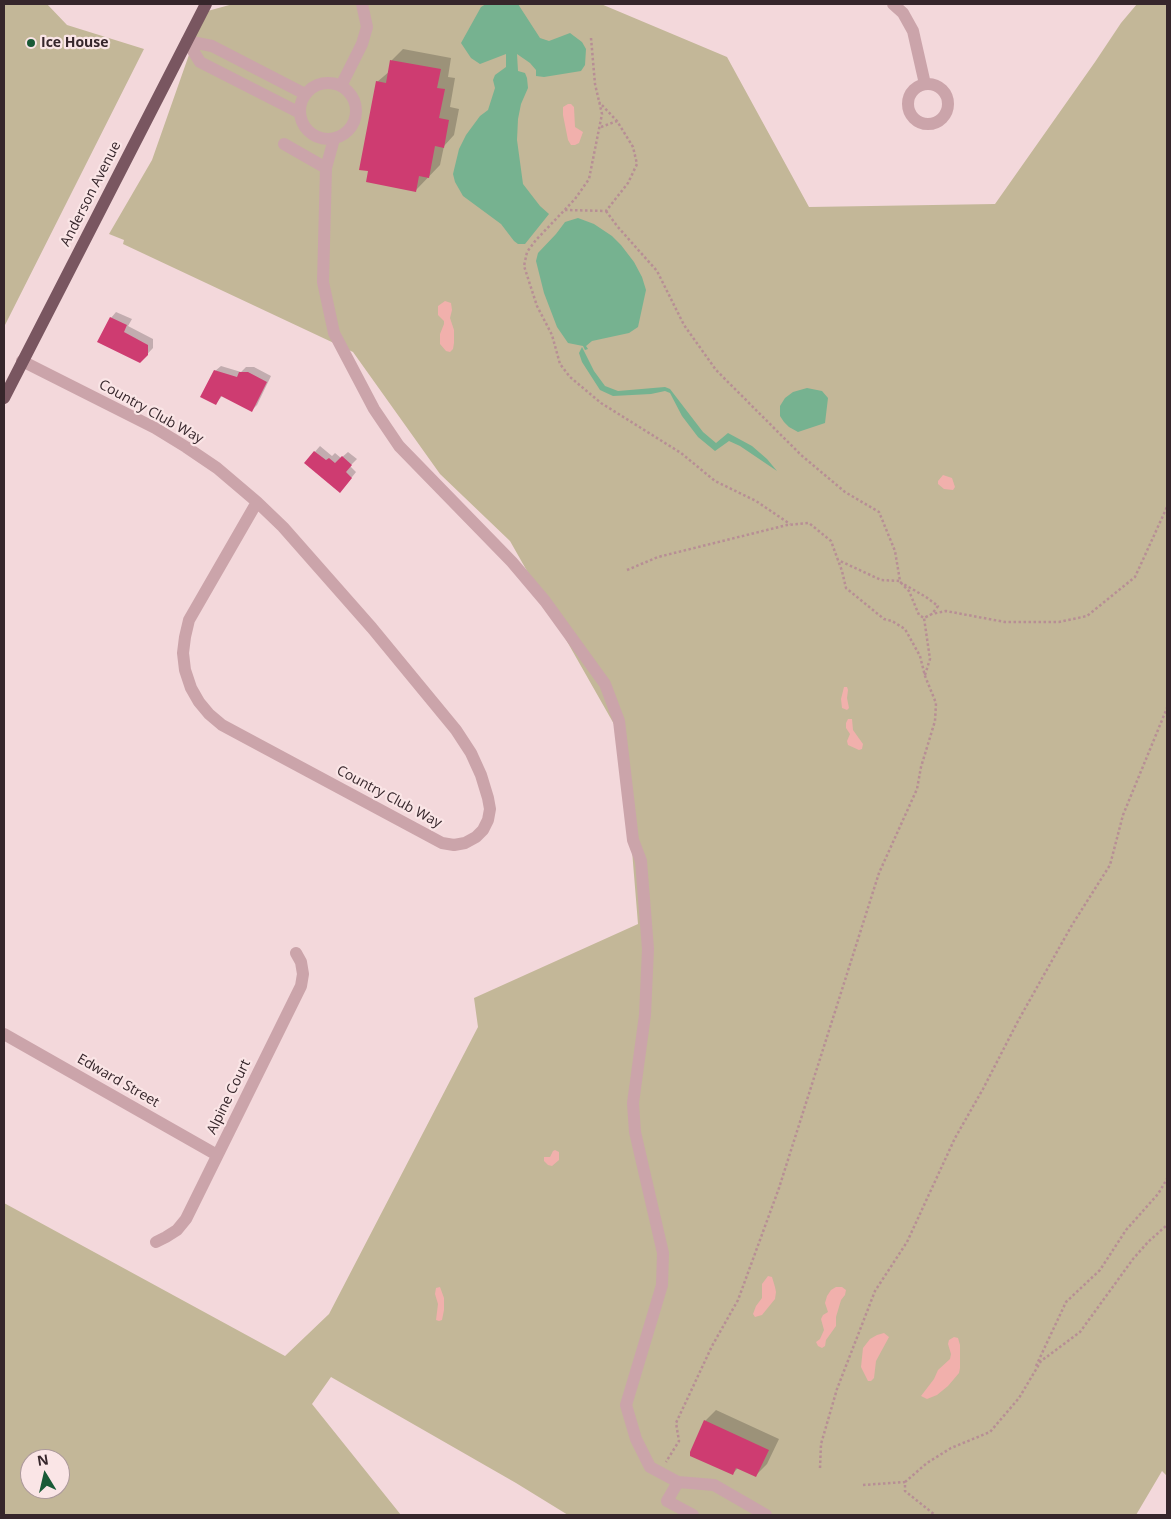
<!DOCTYPE html>
<style>
body{margin:0}
#map{position:relative;width:1171px;height:1519px;overflow:hidden;background:#f3d8db;font-family:"Open Sans",sans-serif}
canvas{display:block}
.frame{position:absolute;inset:0;border:5px solid #36262b;pointer-events:none}
.north{position:absolute;left:20px;top:1449px;width:50px;height:50px;box-sizing:border-box;background:#fae5e6;border:1px solid #ac999b;border-radius:50%;rotate:351deg;font-size:14px;font-weight:700;line-height:20px;text-align:center;color:#36262b}
.north::after{content:'';display:block;margin:auto;width:18px;height:22px;background:#195a37;clip-path:polygon(50% 0,100% 100%,50% 72%,0 100%)}
</style>
<div id="map">
<canvas width="1171" height="1519"></canvas>
<div class="frame"></div>
<div class="north">N</div>
</div>
<script>
const c = document.querySelector('canvas').getContext('2d');
c.lineJoin = 'round';
function fill(path, color) { c.fillStyle = color; c.fill(path, 'evenodd'); }
const toPath = rows => new Path2D(rows.map(r => 'M' + r).join(''));
function stroke(path, color, width, dash) { c.strokeStyle = color; c.lineWidth = width; c.lineCap = dash ? 'butt' : 'round'; c.setLineDash(dash || []); c.stroke(path); }
function write(font, color, halo, rows, align = 'center') {
  c.font = font + ' "Open Sans",sans-serif'; c.lineWidth = 4.5; c.setLineDash([]); c.textBaseline = 'middle'; c.strokeStyle = halo; c.fillStyle = color; for (const [text, x, y, turn = 0] of rows) {
    c.save(); c.translate(x, y); c.rotate((+turn || 0) * Math.PI / 180); c.textAlign = isNaN(turn) ? turn : align; if (halo) c.strokeText(text, 0, 0); c.fillText(text, 0, 0); c.restore();
  }
}
fill(toPath([
 [4,4,47,4,67,25,144,49,4,327],
 [233,4,601,4,727,57,809,207,995,204,1095,62,1121,23,1137,4,1167,4,1167,1476,1162,1471,1136,1515,568,1515,516,1483,331,1377,312,1404,401,1515,4,1515,4,1203,285,1356,329,1314,478,1027,474,998,638,924,623,740,510,541,440,474,353,352,123,244,124,240,109,234,152,160,204,12],
 [30,1459,60,1459,60,1489,30,1489]
]), '#c3b798');
fill(toPath([
 [568,104,571,104,574,107,575,127,583,132,579,143,575,145,571,145,568,140,563,115,563,107],
 [445,301,451,303,452,310,450,318,454,330,454,343,453,349,450,352,446,351,440,344,440,334,444,324,444,321,438,315,438,306],
 [943,475,952,478,955,487,953,490,944,489,938,484,938,481],
 [844,687,847,687,848,690,847,698,849,708,847,710,842,708,841,699],
 [848,719,852,719,853,730,863,744,862,749,859,750,848,745,847,741,850,734,846,728,846,723],
 [555,1150,559,1152,559,1160,552,1166,548,1165,544,1161,544,1157,550,1157,553,1151],
 [768,1276,772,1277,775,1287,776,1292,775,1299,762,1315,755,1317,753,1314,756,1306,762,1298,762,1284],
 [440,1287,444,1298,444,1310,442,1320,439,1321,436,1320,438,1304,435,1294,436,1288],
 [836,1287,842,1287,846,1290,845,1295,841,1300,836,1317,836,1326,826,1340,825,1346,822,1348,818,1346,816,1342,820,1339,824,1330,821,1319,823,1315,828,1312,825,1303,827,1296,831,1290],
 [884,1333,889,1337,876,1361,874,1378,871,1381,868,1381,861,1367,863,1348,870,1339,877,1335],
 [954,1337,958,1338,960,1345,960,1368,959,1373,948,1386,937,1395,927,1399,921,1396,934,1379,938,1370,950,1359,951,1354,948,1344,949,1340]
]), '#f1b0ac');
fill(toPath([
 [486,4,518,4,540,38,549,41,570,33,582,42,586,49,585,65,581,71,544,77,536,76,536,70,530,63,517,54,518,71,525,73,527,78,528,88,521,104,518,119,517,140,523,184,540,206,549,214,525,244,518,244,514,241,501,224,463,196,455,182,453,174,459,149,466,135,480,116,488,110,495,88,493,80,495,75,506,67,506,54,480,64,471,58,461,43,481,7],
 [578,218,594,224,612,236,621,245,634,262,642,277,646,290,638,327,629,333,592,341,586,346,588,349,585,350,583,346,568,343,557,327,544,293,536,261,538,253,556,234,565,222],
 [582,347,594,371,605,386,618,391,665,387,670,389,703,432,716,443,728,433,752,446,767,459,777,471,740,446,729,441,715,451,698,437,682,416,670,393,665,391,651,394,613,396,600,390,582,362,579,353],
 [807,388,822,391,828,398,825,423,798,432,789,427,784,422,780,416,780,406,785,398,793,392]
]), '#76b290');
fill(toPath([
 [403,49,451,58,448,77,455,78,450,107,459,109,454,135,444,146,440,165,416,190,377,82,390,71,392,60],
 [116,312,132,319,128,326,153,339,153,348,140,362,111,318],
 [221,366,241,372,246,367,254,367,271,376,257,405,252,410,223,395,216,403,215,371],
 [320,446,332,456,335,453,341,458,348,452,357,459,350,466,356,472,345,486,306,462],
 [716,1410,779,1439,767,1464,756,1475,738,1468,732,1474,705,1421]
]), '#0003');
fill(toPath([
 [390,60,441,69,437,88,445,89,439,118,449,120,444,148,435,146,429,178,419,176,416,192,366,182,368,171,359,170,376,81,386,83],
 [110,317,127,325,124,332,148,345,148,355,140,363,97,342],
 [214,370,237,377,239,372,248,372,267,382,252,412,221,396,216,405,200,397],
 [314,451,326,460,329,458,335,463,342,456,352,465,346,472,352,478,340,493,304,463],
 [704,1420,769,1450,756,1477,736,1468,733,1475,690,1456,690,1452]
]), '#ce3c71');
stroke(toPath([
 [591,38,595,84,602,114,589,179,575,199,536,240,527,252,524,266,537,306,552,335,560,364,570,377,601,403,681,453,715,481,756,501,790,524],
 [601,127,617,121],
 [565,210,606,211,628,183,637,164,633,147,617,121,599,102],
 [606,211,617,226,657,271,684,325,716,370,801,455,845,492,879,512,895,551,900,581,881,580,838,560],
 [627,570,658,557,787,525,809,523,831,541,842,571,846,588,884,619,892,621,905,629,920,656,925,676,936,703,935,721,921,767,917,789,879,873,779,1188,738,1300,712,1346,676,1423,679,1441,666,1462],
 [900,582,926,597,938,606,932,614,924,618,919,615,909,591,900,582],
 [925,675,930,659,924,618,932,614,946,611,1005,622,1059,622,1087,616,1135,577,1167,507],
 [1036,1366,1066,1302,1100,1270,1126,1230,1158,1194,1167,1179],
 [820,1468,821,1444,837,1389,875,1291,907,1242,955,1138,983,1089,1018,1021,1072,925,1110,865,1123,815,1167,708],
 [905,1482,927,1463,951,1448,990,1432,1019,1398,1041,1361,1080,1332,1133,1259,1148,1242,1167,1225],
 [863,1485,905,1482,905,1491,935,1515]
]), '#b78e95', 2.5, [2.5, 2.5]);
stroke(toPath([
 [893,4,903,13,913,31,925,84],
 [187,41,200,62,300,113],
 [187,41,212,46,305,94],
 '300 111a28 28 0 1 1 56 0a28 28 0 1 1-56 0Z',
 '908 104a20 20 0 1 1 40 0a20 20 0 1 1-40 0Z',
 [341,86,362,44,367,27,362,4],
 [284,144,326,168,323,282,334,333,374,409,399,446,512,562,545,601,605,684,619,721,633,840,641,861,648,949,645,1015,633,1103,635,1132,663,1253,662,1285,626,1405,636,1439,650,1467,678,1482,714,1485,766,1515],
 [326,168,334,139],
 [22,361,155,428,186,447,217,468,257,502],
 [257,502,283,527,372,628,456,730,471,753,481,775,488,798,490,809,488,820,483,830,476,837,465,843,454,845,442,843,222,725,209,714,199,702,191,688,185,670,183,653,185,637,189,620,257,502],
 [4,1034,217,1155],
 [156,1242,166,1237,177,1230,186,1219,301,986,303,974,301,962,296,953],
 [678,1482,667,1501,693,1515]
]), '#cba4aa', 12);
stroke(toPath([
 [4,398,206,4]
]), '#795660', 12);
for (const [x, y, r, color] of [
 [31,43,5,"#195a37"]
]) { const dot = new Path2D(); dot.arc(x, y, r, 0, 2 * Math.PI); c.fillStyle = color; c.fill(dot); stroke(dot, '#fae5e6', 2); }
write('bold 14px', '#36262b', '#fae5e6', [
 ["Ice House",41,43]
], 'left');
write('14px', '#36262b', '#fae5e6', [
 ["Anderson Avenue",91,194,-63],
 ["Country Club Way",151,412,29],
 ["Country Club Way",389,797,28],
 ["Edward Street",118,1081,30],
 ["Alpine Court",229,1097,-64]
]);
</script>
